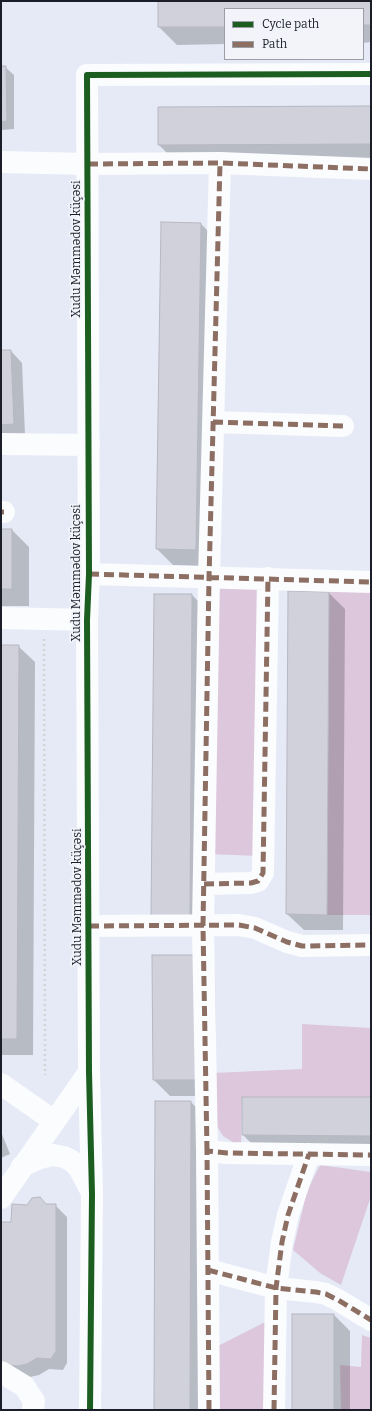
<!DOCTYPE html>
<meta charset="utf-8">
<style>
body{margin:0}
#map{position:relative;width:372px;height:1411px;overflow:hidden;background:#e5eaf6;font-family:Bitter,serif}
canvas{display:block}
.frame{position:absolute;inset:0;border:2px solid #1b1e29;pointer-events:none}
.legend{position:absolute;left:224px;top:8px;width:140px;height:52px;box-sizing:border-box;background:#f2f4fa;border:1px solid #9c9ea6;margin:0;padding:5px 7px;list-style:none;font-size:12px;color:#1b1e29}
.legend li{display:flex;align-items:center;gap:8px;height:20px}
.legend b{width:20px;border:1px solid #9c9ea6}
</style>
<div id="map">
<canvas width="372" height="1411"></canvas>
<div class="frame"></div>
<ul class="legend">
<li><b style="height:5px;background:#1b5e20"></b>Cycle path</li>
<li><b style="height:5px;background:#8d6e63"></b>Path</li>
</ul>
</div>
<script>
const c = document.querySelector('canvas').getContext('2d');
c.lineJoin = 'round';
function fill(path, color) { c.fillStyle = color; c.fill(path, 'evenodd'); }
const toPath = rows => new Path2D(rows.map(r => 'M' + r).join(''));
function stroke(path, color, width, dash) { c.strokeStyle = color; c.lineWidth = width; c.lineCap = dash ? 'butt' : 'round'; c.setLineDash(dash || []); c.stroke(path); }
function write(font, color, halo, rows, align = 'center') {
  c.font = font + ' Bitter,serif'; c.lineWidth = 3.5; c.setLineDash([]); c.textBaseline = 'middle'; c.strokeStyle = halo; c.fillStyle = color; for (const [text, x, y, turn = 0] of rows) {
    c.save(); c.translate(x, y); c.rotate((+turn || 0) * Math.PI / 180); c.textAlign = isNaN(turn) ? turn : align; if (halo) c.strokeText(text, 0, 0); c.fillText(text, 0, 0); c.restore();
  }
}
fill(toPath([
 [212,586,266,589,260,856,208,854],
 [371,590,371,915,327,915,329,592],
 [302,1024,371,1028,371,1097,242,1097,241,1147,223,1136,215,1123,213,1073,302,1069],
 [320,1165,371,1172,371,1196,341,1285,320,1273,293,1250,307,1191],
 [271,1319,269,1410,217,1410,216,1347],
 [362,1335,371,1338,371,1410,341,1410,340,1365,361,1367]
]), '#dcc7dd');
fill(toPath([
 [159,1,371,1,371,42,363,43,363,9,225,9,225,44,177,45,159,27],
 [1,67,5,67,14,75,14,129,1,130],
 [371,107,371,161,176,162,159,145],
 [201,224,217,240,212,566,173,565,157,549],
 [1,351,11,351,22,363,25,435,1,436],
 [1,530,12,530,29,547,29,606,1,606],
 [329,593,345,609,343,930,304,930,287,914],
 [192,595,208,611,206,934,169,934],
 [1,646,18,646,35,662,33,1055,1,1055],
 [215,972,216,1096,170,1096,154,1080],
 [371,1098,371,1151,259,1151,243,1135],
 [191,1102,207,1119,206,1410,155,1410],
 [1,1132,10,1154,1,1158],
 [46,1205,55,1205,67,1217,67,1363,63,1370,49,1369,39,1375,30,1377,10,1370,1,1243,12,1223],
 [334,1315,350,1331,350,1410,293,1410]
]), '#0003');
const building = toPath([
 [158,1,371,1,371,25,363,25,363,9,225,9,225,27,158,27,158,1],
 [1,66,6,66,7,121,1,122,1,66],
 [371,106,371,144,158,145,158,107,371,106],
 [161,222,201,223,196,550,156,549,161,222],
 [1,350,11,350,14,424,1,425,1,350],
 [1,529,12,529,12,589,1,589,1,529],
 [288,591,329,592,327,915,286,914,288,591],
 [154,594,192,594,190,918,151,918,154,594],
 [1,645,19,645,17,1039,1,1039,1,645],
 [152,955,199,955,200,1080,153,1080,152,955],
 [242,1097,371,1097,371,1136,242,1135,242,1097],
 [155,1101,191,1101,190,1410,154,1410,155,1101],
 [40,1197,46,1204,56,1204,56,1351,51,1359,37,1358,27,1364,18,1366,5,1365,1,1362,1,1222,11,1222,12,1204,27,1205,32,1198,40,1197],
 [292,1314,334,1314,334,1410,292,1410,292,1314]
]);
fill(building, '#d1d1dc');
stroke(building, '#b7b7c1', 1);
stroke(toPath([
 [44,639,45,1075]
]), '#d2d4d7', 2.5, [2, 3]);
stroke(toPath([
 [1,162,88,164,220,163,371,169],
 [213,422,343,426],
 [1,444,89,445],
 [1,512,4,512],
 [89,574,371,582],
 [1,618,87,620],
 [204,884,251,883,258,881,263,873,268,578],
 [89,926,239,925,255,928,287,942,302,946,371,945],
 [1,1084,54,1121],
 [207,1151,203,926,209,578,220,163],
 [22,1166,40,1158,53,1155,64,1157,72,1161,79,1168,91,1191],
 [1,1198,89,1072],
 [208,1270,276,1288,316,1292,326,1294,338,1300,371,1320],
 [1,1372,24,1386,34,1401,33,1410],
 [90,1410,92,1194,89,1072,87,620,89,574,87,75,371,74],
 [209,1410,207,1151,227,1153,371,1155],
 [274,1410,276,1288,282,1242,288,1215,309,1154]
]), '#fbfcfe', 22);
stroke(toPath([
 [88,164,220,163,371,169],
 [213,422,343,426],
 [1,512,4,512],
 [89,574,371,582],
 [204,884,251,883,258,881,263,873,268,578],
 [89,926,239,925,255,928,287,942,302,946,371,945],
 [207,1151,203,926,209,578,220,163],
 [208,1270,276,1288,316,1292,326,1294,338,1300,371,1320],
 [209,1410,207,1151,227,1153,371,1155],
 [274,1410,276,1288,282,1242,288,1215,309,1154]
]), '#8d6e63', 5, [10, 5]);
stroke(toPath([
 [90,1410,92,1194,89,1072,87,620,89,574,87,75,371,74]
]), '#1b5e20', 6);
write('12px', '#1b1e29', '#f2f4fa', [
 ["Xudu Məmmədov küçəsi",77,249,-90],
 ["Xudu Məmmədov küçəsi",77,573,-90],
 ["Xudu Məmmədov küçəsi",78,897,-90]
]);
</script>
